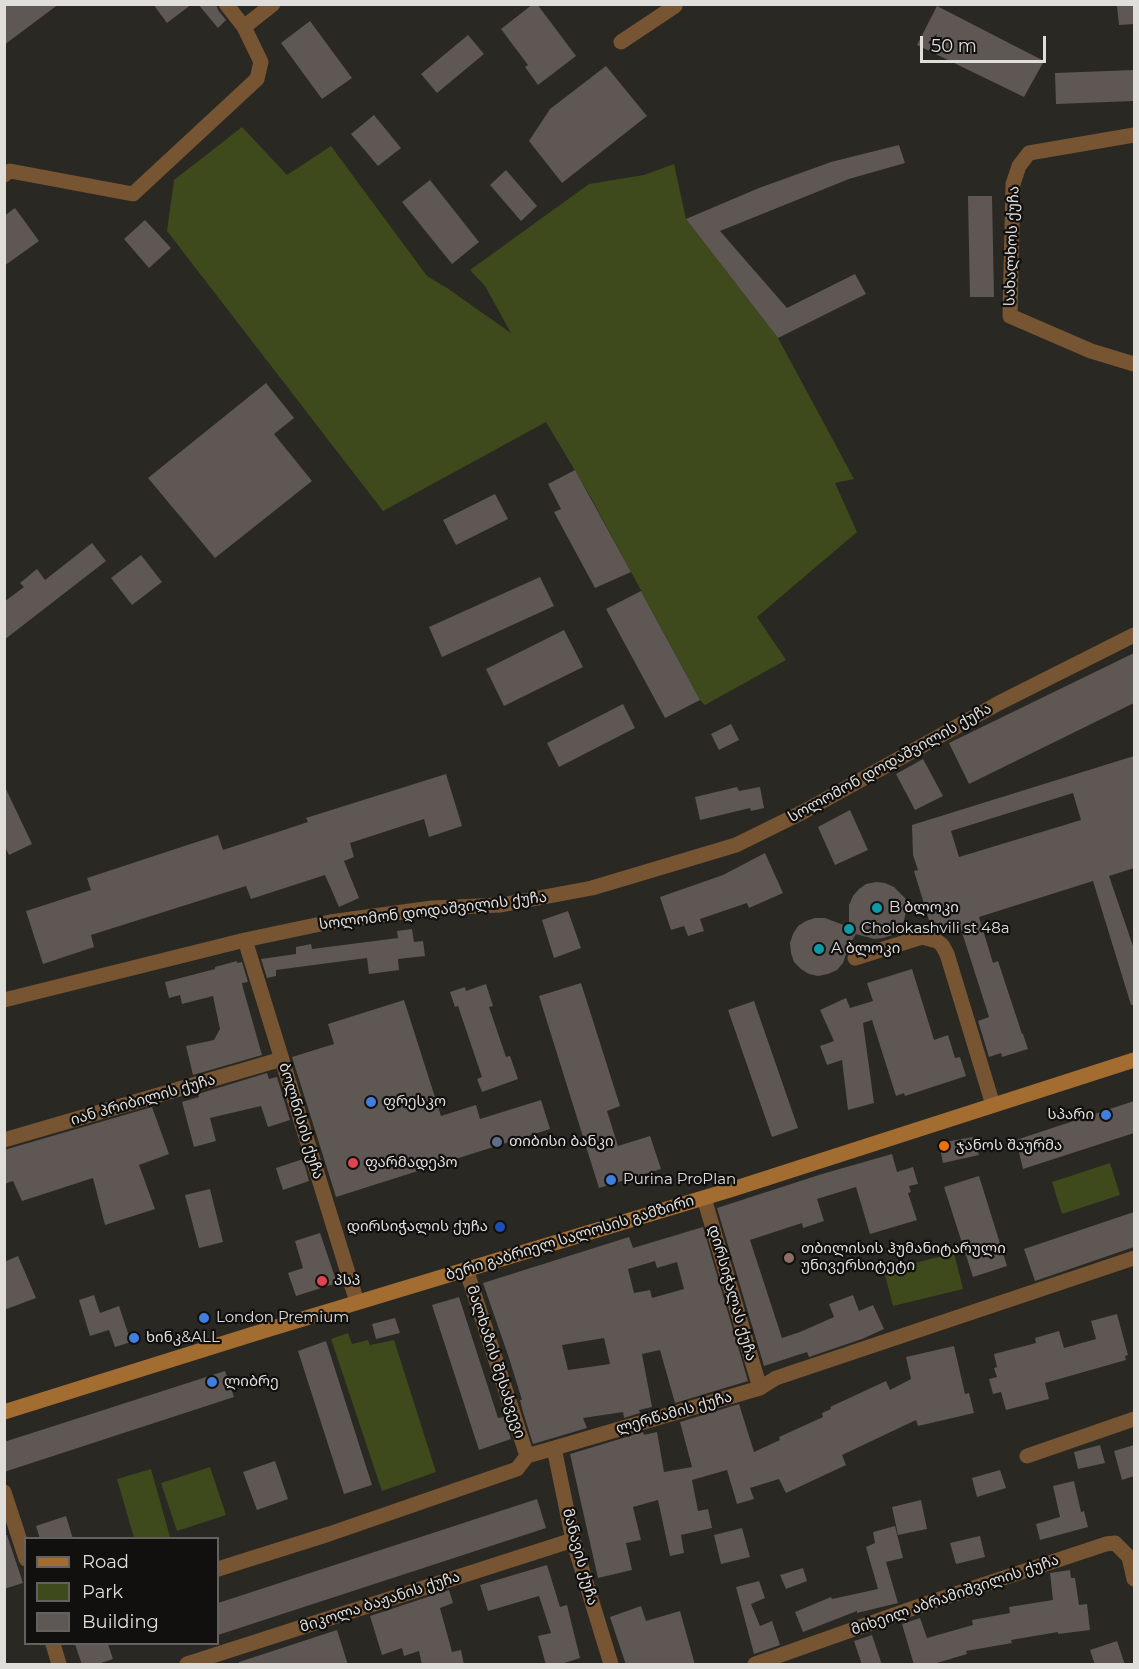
<!DOCTYPE html>
<meta charset="utf-8">
<style>
body{margin:0}
#map{position:relative;width:1139px;height:1669px;overflow:hidden;background:#292822;font-family:Montserrat,sans-serif}
canvas{display:block}
.frame{position:absolute;inset:0;border:6px solid #dfdeda;pointer-events:none}
.legend{position:absolute;left:24px;top:1537px;width:195px;height:108px;box-sizing:border-box;background:#11100e;border:2px solid #636260;margin:0;padding:8px 10px;list-style:none;font-size:18px;color:#dfdeda}
.legend li{display:flex;align-items:center;gap:12px;height:30px}
.legend b{width:30px;border:2px solid #636260}
.scale{position:absolute;left:920px;top:36px;width:126px;height:27px;box-sizing:border-box;border:3px solid #dfdeda;border-top:0;padding-left:8px;font-size:18px;line-height:21px;white-space:nowrap;color:#dfdeda;-webkit-text-stroke:4px #11100e;paint-order:stroke}
</style>
<div id="map">
<canvas width="1139" height="1669"></canvas>
<div class="frame"></div>
<ul class="legend">
<li><b style="height:8px;background:#a36c31"></b>Road</li>
<li><b style="height:16px;background:#3e4a1b"></b>Park</li>
<li><b style="height:16px;background:#5e5754"></b>Building</li>
</ul>
<div class="scale">50 m</div>
</div>
<script>
const c = document.querySelector('canvas').getContext('2d');
c.lineJoin = 'round';
function fill(path, color) { c.fillStyle = color; c.fill(path, 'evenodd'); }
const toPath = rows => new Path2D(rows.map(r => 'M' + r).join(''));
function stroke(path, color, width, dash) { c.strokeStyle = color; c.lineWidth = width; c.lineCap = dash ? 'butt' : 'round'; c.setLineDash(dash || []); c.stroke(path); }
function write(font, color, halo, rows, align = 'center') {
  c.font = font + ' Montserrat,"Noto Sans Georgian",sans-serif'; c.lineWidth = 4.5; c.setLineDash([]); c.textBaseline = 'middle'; c.strokeStyle = halo; c.fillStyle = color; for (const [text, x, y, turn = 0] of rows) {
    c.save(); c.translate(x, y); c.rotate((+turn || 0) * Math.PI / 180); c.textAlign = isNaN(turn) ? turn : align; if (halo) c.strokeText(text, 0, 0); c.fillText(text, 0, 0); c.restore();
  }
}
fill(toPath([
 [242,127,287,175,331,146,427,276,447,288,511,333,485,286,470,270,589,184,644,175,674,164,686,219,778,338,854,479,835,483,857,532,757,617,786,660,705,705,700,700,589,494,546,422,383,511,167,231,174,180],
 [1110,1163,1120,1195,1062,1214,1052,1182],
 [954,1253,963,1289,893,1306,884,1271],
 [348,1333,352,1344,368,1340,370,1345,394,1340,436,1472,382,1491,331,1339],
 [210,1467,226,1515,177,1531,161,1483],
 [151,1469,170,1537,164,1538,134,1538,117,1479]
]), '#3e4a1b');
fill(toPath([
 [4,4,59,4,4,45],
 [153,4,192,4,167,23],
 [198,4,216,4,218,10,226,20,218,28],
 [533,4,537,4,576,56,538,85,525,67,528,65,501,29],
 [1134,4,1134,24,1119,25,1117,6],
 [937,6,1044,61,1024,97,917,45],
 [310,21,352,78,322,99,281,43],
 [468,35,484,54,437,93,421,74],
 [606,66,647,116,562,183,529,141,550,109],
 [1134,70,1134,101,1056,104,1055,73],
 [374,115,401,148,378,166,351,134],
 [899,145,905,163,849,179,720,231,787,308,855,274,866,294,778,338,686,219,759,188,831,162],
 [506,170,537,206,521,221,490,185],
 [430,180,479,242,452,264,402,202],
 [968,196,992,196,994,297,970,297],
 [15,208,39,241,4,266,4,216],
 [145,220,171,248,149,268,124,239],
 [266,383,294,418,274,434,312,481,215,558,148,478],
 [575,470,631,572,595,588,554,512,561,509,548,484],
 [495,494,508,519,456,545,443,520],
 [92,543,106,561,4,640,4,602,24,587,20,583,37,569,45,580],
 [141,555,162,582,132,605,111,578],
 [540,577,554,606,442,657,429,627],
 [641,591,700,700,665,718,606,609],
 [564,630,583,667,504,706,486,669],
 [1134,653,1134,703,969,784,949,743],
 [623,704,635,728,559,767,547,743],
 [731,724,739,740,719,750,711,734],
 [1134,756,1134,868,1109,876,1134,949,1134,1005,1131,1005,1093,881,979,917,993,963,998,961,1022,1034,1023,1034,1028,1049,1002,1057,1001,1053,989,1057,978,1021,989,1017,959,923,936,931,932,930,914,871,918,870,913,855,912,825],
 [1073,793,1081,820,959,857,951,831],
 [923,759,943,796,915,810,896,774],
 [446,774,462,826,429,837,424,819,350,843,354,857,344,861,359,898,339,907,325,875,251,899,246,886,91,935,94,947,43,964,26,911,91,890,87,878,218,835,223,850,308,822,306,818],
 [4,785,32,844,9,855,4,845],
 [737,787,739,791,760,787,764,808,751,811,750,808,700,820,695,797],
 [850,810,868,850,835,865,818,827],
 [765,853,783,893,749,908,747,903,700,919,704,931,688,936,684,926,671,930,660,897,723,875],
 [876,882,885,883,894,887,908,901,904,921,899,929,892,935,883,938,874,939,856,934,849,945,843,963,837,970,828,974,818,976,809,974,801,969,794,962,791,953,790,943,793,934,798,926,806,921,815,918,825,918,849,927,849,905,853,896,859,889,866,884],
 [568,911,581,948,554,958,542,920],
 [412,929,414,942,423,941,425,956,398,959,399,970,369,974,367,958,276,970,276,976,267,978,261,959,296,954,296,947,311,944,312,949,398,938,397,931],
 [237,961,237,963,242,962,248,982,242,983,243,988,262,1055,193,1075,186,1046,214,1040,220,1029,213,996,182,1004,180,995,169,998,165,982,215,969,215,967],
 [912,969,934,1040,948,1035,955,1058,960,1057,966,1076,905,1096,904,1093,896,1096,872,1020,863,1023,874,1103,848,1110,842,1060,827,1065,820,1046,834,1041,820,1010,846,998,850,1008,873,1001,867,983],
 [581,983,620,1106,607,1111,618,1146,650,1136,661,1169,599,1188,539,996],
 [486,984,493,1006,489,1007,506,1057,510,1056,518,1079,482,1092,477,1079,482,1077,458,1006,455,1007,450,992,465,987,466,991],
 [404,1000,441,1116,476,1105,480,1119,541,1100,550,1129,336,1197,292,1057,334,1044,328,1024],
 [754,1001,798,1128,772,1137,728,1010],
 [267,1073,269,1079,277,1077,290,1120,268,1127,261,1106,210,1118,216,1141,194,1147,182,1102,199,1097,198,1094],
 [1134,1101,1134,1133,1023,1169,1016,1140],
 [152,1107,169,1154,139,1165,155,1209,105,1225,93,1178,22,1201,13,1181,4,1184,4,1150],
 [973,1137,979,1155,943,1163,939,1143],
 [892,1154,897,1172,913,1167,918,1184,909,1186,911,1192,908,1193,917,1220,870,1234,856,1187,817,1199,824,1221,803,1228,802,1223,750,1240,782,1338,800,1332,834,1317,829,1304,853,1295,859,1311,873,1305,884,1329,862,1339,809,1357,807,1352,764,1366,717,1208,822,1174],
 [303,1159,309,1181,283,1190,276,1168],
 [979,1176,1007,1266,973,1277,944,1187],
 [210,1189,223,1242,199,1248,185,1195],
 [1134,1212,1134,1247,1035,1281,1024,1249],
 [703,1227,748,1381,675,1403,660,1350,642,1354,652,1407,639,1410,640,1413,624,1418,623,1412,583,1418,587,1428,533,1444,523,1412,520,1400,522,1400,509,1358,483,1283,629,1237,633,1248],
 [655,1261,657,1268,677,1262,684,1289,652,1298,650,1290,634,1293,628,1269],
 [604,1338,610,1364,568,1370,562,1345],
 [320,1233,337,1283,296,1296,288,1273,303,1268,295,1241],
 [18,1256,36,1298,4,1310,4,1262],
 [94,1295,100,1313,119,1306,131,1342,115,1347,109,1330,90,1336,79,1300],
 [459,1297,498,1418,504,1417,511,1439,479,1450,432,1305],
 [1117,1314,1128,1355,1125,1356,1126,1360,1045,1383,1049,1399,1006,1410,1001,1392,993,1394,989,1379,997,1377,994,1368,997,1367,994,1354,1036,1343,1035,1338,1059,1331,1064,1348,1096,1339,1091,1321],
 [395,1318,400,1333,376,1339,372,1324],
 [326,1341,372,1485,344,1494,298,1351],
 [954,1346,965,1394,969,1393,974,1413,918,1426,916,1420,842,1455,846,1465,786,1493,779,1479,750,1488,754,1499,737,1504,727,1470,692,1480,698,1511,708,1509,712,1528,681,1535,684,1553,670,1556,658,1500,633,1507,641,1540,626,1543,632,1570,598,1578,570,1454,643,1432,644,1435,657,1432,664,1472,692,1467,680,1422,739,1404,754,1452,780,1440,779,1437,823,1417,822,1413,831,1409,830,1407,886,1381,890,1390,911,1379,906,1357],
 [225,1371,234,1397,4,1472,4,1442],
 [1100,1445,1105,1463,1078,1469,1074,1452],
 [1134,1445,1134,1476,1122,1480,1114,1451],
 [275,1461,288,1499,257,1510,243,1472],
 [1000,1470,1006,1488,977,1497,972,1478],
 [1074,1481,1081,1512,1084,1511,1088,1527,1040,1540,1036,1524,1060,1517,1053,1486],
 [537,1499,546,1528,218,1635,218,1603],
 [921,1500,927,1529,898,1535,892,1507],
 [66,1516,73,1539,40,1539,36,1526],
 [895,1526,903,1558,886,1562,898,1603,857,1613,857,1611,803,1632,795,1612,831,1597,832,1599,878,1589,866,1547,875,1543,873,1532],
 [742,1528,750,1557,721,1564,714,1535],
 [4,1535,7,1535,23,1583,4,1589],
 [980,1536,985,1557,956,1564,950,1543],
 [547,1565,560,1607,567,1605,580,1658,558,1665,546,1665,538,1636,551,1633,539,1596,488,1611,480,1585],
 [803,1568,807,1581,786,1589,780,1575],
 [1070,1570,1071,1578,1075,1578,1079,1605,1087,1604,1090,1630,1058,1634,1058,1632,1011,1640,1012,1643,966,1651,967,1654,930,1665,914,1665,902,1624,920,1618,927,1638,973,1625,972,1620,1010,1613,1009,1607,1053,1600,1050,1573],
 [759,1581,765,1598,751,1604,760,1626,772,1621,780,1645,754,1654,736,1587],
 [449,1590,453,1603,440,1608,452,1652,461,1650,464,1665,422,1665,419,1651,404,1656,402,1648,382,1655,370,1616],
 [641,1606,646,1621,680,1611,695,1665,626,1665,610,1617],
 [337,1630,348,1665,239,1665,239,1662],
 [872,1635,882,1665,862,1665,854,1641],
 [1117,1641,1125,1665,1095,1665,1090,1650],
 [75,1644,108,1644,113,1659,95,1665,82,1665]
]), '#5e5754');
stroke(toPath([
 [226,4,244,27],
 [621,42,675,6,674,4],
 [1134,135,1029,153,1019,166,1013,184,1010,316,1091,351,1134,364],
 [4,175,10,171,133,194,257,79,261,62,244,27,273,4],
 [245,940,357,1302],
 [855,958,922,937,937,941,942,945,947,954,993,1105],
 [4,1000,245,940,330,922,432,908,501,905,592,888,736,845,803,812,999,703,1134,635],
 [4,1140,282,1059],
 [704,1198,760,1388],
 [466,1269,527,1456],
 [554,1448,573,1540,611,1664],
 [1027,1456,1134,1419],
 [4,1492,26,1559],
 [218,1569,329,1534,517,1469,527,1456,760,1388,776,1378,1134,1258],
 [53,1644,59,1664],
 [187,1664,573,1540],
 [755,1664,925,1604,1106,1544,1115,1543,1129,1557,1134,1579]
]), '#775432', 15);
stroke(toPath([
 [4,1412,263,1331,733,1189,1134,1060]
]), '#a36c31', 15);
for (const [x, y, r, color] of [
 [877,908,6,"#0f9aa8"],
 [849,929,6,"#0f9aa8"],
 [819,949,6,"#0f9aa8"],
 [371,1102,6,"#3f7fe0"],
 [1106,1115,6,"#3f7fe0"],
 [497,1142,6,"#5c6f8a"],
 [944,1146,6,"#e8710a"],
 [353,1163,6,"#e0444e"],
 [611,1180,6,"#3f7fe0"],
 [500,1227,6,"#1a4fb4"],
 [789,1258,6,"#8d6e63"],
 [322,1281,6,"#e0444e"],
 [204,1318,6,"#3f7fe0"],
 [134,1338,6,"#3f7fe0"],
 [212,1382,6,"#3f7fe0"]
]) { const dot = new Path2D(); dot.arc(x, y, r, 0, 2 * Math.PI); c.fillStyle = color; c.fill(dot); stroke(dot, '#11100e', 2); }
write('15px', '#dfdeda', '#11100e', [
 ["სახალხოს ქუჩა",1012,246,-88],
 ["სოლომონ დოდაშვილის ქუჩა",890,763,-29],
 ["სოლომონ დოდაშვილის ქუჩა",433,911,-7],
 ["იან პრიბილის ქუჩა",143,1100,-16],
 ["ბოლნისის ქუჩა",301,1121,73],
 ["ბერი გაბრიელ სალოსის გამზირი",570,1238,-17],
 ["დირსიჭალას ქუჩა",732,1293,74],
 ["მალხაზის შესახვევი",496,1362,72],
 ["ლერწამის ქუჩა",674,1413,-16],
 ["მანავის ქუჩა",580,1557,75],
 ["მიხეილ აბრამიშვილის ქუჩა",955,1595,-19],
 ["მიკოლა ბაჟანის ქუჩა",380,1602,-18]
]);
write('15px', '#dfdeda', '#11100e', [
 ["B ბლოკი",889,908],
 ["Cholokashvili st 48a",861,929],
 ["A ბლოკი",831,949],
 ["ფრესკო",383,1102],
 ["სპარი",1094,1115,"right"],
 ["თიბისი ბანკი",509,1142],
 ["ჯანოს შაურმა",956,1146],
 ["ფარმადეპო",365,1163],
 ["Purina ProPlan",623,1180],
 ["დირსიჭალის ქუჩა",488,1227,"right"],
 ["თბილისის ჰუმანიტარული",801,1249],
 ["უნივერსიტეტი",801,1266],
 ["პსპ",334,1281],
 ["London Premium",216,1318],
 ["ხინკ&ALL",146,1338],
 ["ლიბრე",224,1382]
], 'left');
</script>
